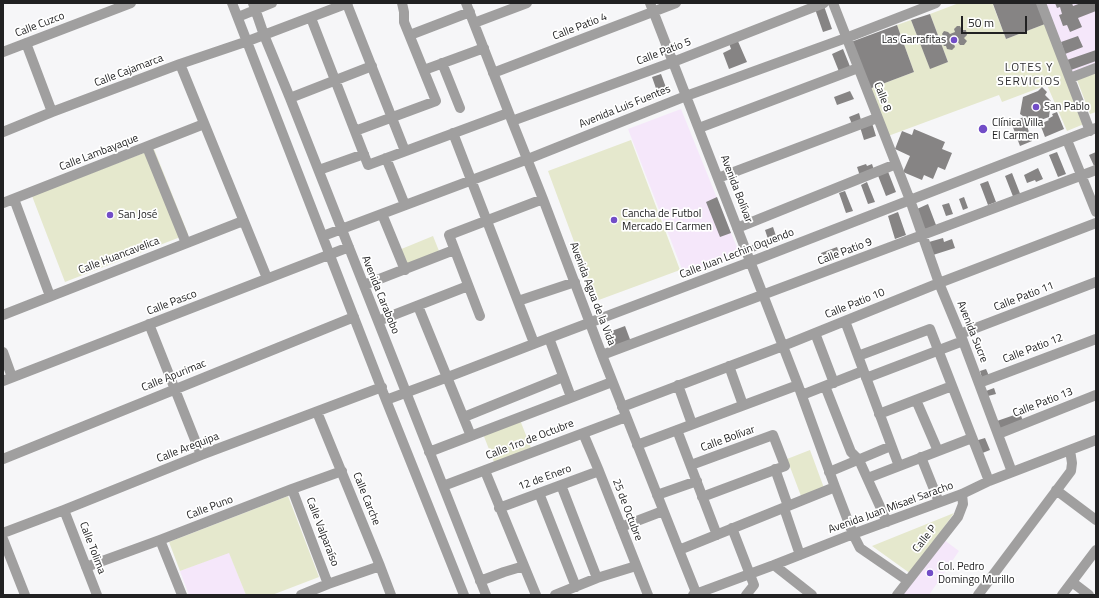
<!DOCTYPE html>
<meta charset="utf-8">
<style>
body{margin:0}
#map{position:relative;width:1099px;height:598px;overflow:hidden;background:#f6f6f8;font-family:"Titillium Web",sans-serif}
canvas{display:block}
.frame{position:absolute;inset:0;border:4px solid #212122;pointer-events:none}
.scale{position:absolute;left:961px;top:16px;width:66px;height:18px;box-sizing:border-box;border:2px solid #212122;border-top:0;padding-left:5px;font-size:12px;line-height:14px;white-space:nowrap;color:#212122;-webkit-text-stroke:3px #fff;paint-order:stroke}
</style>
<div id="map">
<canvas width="1099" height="598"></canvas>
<div class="frame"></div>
<div class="scale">50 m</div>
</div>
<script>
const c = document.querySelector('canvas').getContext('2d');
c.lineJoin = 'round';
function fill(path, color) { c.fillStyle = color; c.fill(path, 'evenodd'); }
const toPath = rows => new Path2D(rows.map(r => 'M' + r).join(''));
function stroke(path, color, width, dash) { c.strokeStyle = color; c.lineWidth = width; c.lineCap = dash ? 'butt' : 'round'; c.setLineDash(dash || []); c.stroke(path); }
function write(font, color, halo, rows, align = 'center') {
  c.font = font + ' "Titillium Web",sans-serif'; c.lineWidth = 3.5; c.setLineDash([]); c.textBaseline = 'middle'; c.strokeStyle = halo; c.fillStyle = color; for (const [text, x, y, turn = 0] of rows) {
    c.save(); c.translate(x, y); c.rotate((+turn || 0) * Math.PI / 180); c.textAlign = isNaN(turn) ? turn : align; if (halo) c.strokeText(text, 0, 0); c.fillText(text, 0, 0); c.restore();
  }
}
fill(toPath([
 [1046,3,1096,3,1096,63,1072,73],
 [681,109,740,255,685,277,628,129],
 [943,539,959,551,929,595,900,595],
 [229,552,246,595,189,595,180,571]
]), '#f5e7fa');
fill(toPath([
 [959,3,996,3,993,5,1006,39,1045,24,1084,124,1067,131,1047,85,1002,102,999,95,888,136,869,89,914,72,897,25,911,20,930,68,948,62,930,14],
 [1096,73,1096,112,1090,114,1077,80],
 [631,140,680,270,596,301,548,171],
 [154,149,188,234,65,282,32,196],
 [433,236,439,251,406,265,399,250],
 [520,420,531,448,494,462,483,434],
 [810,450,824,488,801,496,787,459],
 [288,496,319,577,272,595,246,595,229,553,180,571,169,542],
 [954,513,911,574,872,546]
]), '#e5e8cd');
fill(toPath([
 [996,3,1037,3,1045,24,1006,39,993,4],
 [1055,3,1072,3,1073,6,1081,3,1096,3,1096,11,1078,18,1082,27,1070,32,1067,25,1063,26,1059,15,1062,14,1060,7,1057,8],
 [824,6,832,29,823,32,815,9],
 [930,14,948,62,930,69,911,20],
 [897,25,914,72,869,89,851,42],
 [957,26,960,26,962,30,966,30,967,35,964,38,967,41,964,45,960,45,958,42,954,44,955,47,952,50,947,49,946,46,944,46,941,42,944,38,942,34,944,31,948,32,950,34,955,32,954,29],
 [1078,36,1083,47,1065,54,1061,42],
 [737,39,747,62,729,69,723,53,731,49,729,43],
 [843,49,851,69,840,74,832,54],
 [1096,50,1096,61,1071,70,1067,60],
 [661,74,668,93,659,97,652,77],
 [1042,87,1047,92,1045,95,1051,101,1049,117,1033,123,1020,114,1023,97,1038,91],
 [850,91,854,99,837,105,834,97],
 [1057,112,1064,129,1045,137,1040,124,1049,120,1048,119,1053,116,1052,114],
 [859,113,861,120,852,124,849,117],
 [1024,117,1032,141,1020,146,1011,122],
 [872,123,876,136,864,140,860,127],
 [914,129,945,142,942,149,952,153,945,170,938,167,933,179,924,175,922,180,903,172,910,156,895,149,902,131,912,135],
 [1057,152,1066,174,1058,177,1049,155],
 [1096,152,1096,165,1094,166,1089,155],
 [866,164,867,166,872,164,874,170,860,176,857,167],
 [1038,168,1043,179,1036,182,1035,180,1027,183,1024,175],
 [887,169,896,192,886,196,877,173],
 [1012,173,1021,196,1014,199,1005,176],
 [988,181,996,202,988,205,980,184],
 [867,182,875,202,868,204,861,185],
 [845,191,853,211,846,213,839,193],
 [717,197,731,233,720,237,706,202],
 [964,197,968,208,963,210,959,199],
 [949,203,953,214,946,216,942,205],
 [928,204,936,225,925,230,917,209],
 [898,212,906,235,895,239,888,216],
 [773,227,777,239,769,242,765,230],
 [943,238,944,242,952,239,955,248,933,255,929,242],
 [759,242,762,248,753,252,750,246],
 [837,247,840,255,824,261,821,253],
 [625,326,631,342,614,347,609,332],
 [986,369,989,376,982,378,980,371],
 [994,388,996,394,988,396,986,391],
 [1020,413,1023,421,1000,429,997,421],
 [985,438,990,450,980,454,975,441]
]), '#868484');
stroke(toPath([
 [232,3,386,400,464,595],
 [253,3,264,35,290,98,486,595],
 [466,3,512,121,543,199,602,355,679,550,697,595],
 [650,3,798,385,835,487,853,534,860,548,908,581],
 [833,3,910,200,939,283,963,341,1012,472],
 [1041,3,1090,131],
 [347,4,405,151],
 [238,17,272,3],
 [311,18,368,165,508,113],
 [474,23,527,3],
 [410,35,470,12],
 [26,43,52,112],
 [3,52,131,3],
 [442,63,460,108],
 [180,64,267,278],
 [424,70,484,48],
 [493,73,676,3],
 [1070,78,1096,68],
 [290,98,372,66],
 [512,121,673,62,824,3],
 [699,128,858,68],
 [355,131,436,101,404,22,404,12,402,3],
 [3,132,52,112,180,64,248,41,348,3],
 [453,133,534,343],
 [1067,140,1096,212],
 [147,147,186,243],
 [386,158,405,205],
 [319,170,364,154],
 [718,178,877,118],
 [14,199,50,296],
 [3,203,204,124],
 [382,214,405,270],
 [737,228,896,164],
 [323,236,528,159,686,96,846,38,936,3],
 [364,285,454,250],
 [518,301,575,282],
 [418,306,471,436],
 [3,315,243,221],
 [480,316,449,235,543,199],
 [378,321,468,286],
 [845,321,899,466],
 [149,324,201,455],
 [815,333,834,383],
 [960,334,1096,282],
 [549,338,571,397],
 [3,352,12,377],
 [602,355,1096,170],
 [858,356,930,329,989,481],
 [729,366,743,405],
 [866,378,963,341],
 [3,381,349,247],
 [979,383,1096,339],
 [678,385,692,424],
 [825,386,851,452,859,460,887,522],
 [802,395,863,371],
 [386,400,448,377,549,338,750,262,1096,128],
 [916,400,938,451],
 [622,407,783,346,939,283,1096,223],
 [317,412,380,566,391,595],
 [879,414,952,386],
 [464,417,563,377],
 [677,430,717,535],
 [583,433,599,471,648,595],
 [998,434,1096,395],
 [637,445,798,385],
 [429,452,612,382],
 [921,457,939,502],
 [3,459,354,317],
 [691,465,773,435,785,466,702,497],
 [775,469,788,506],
 [485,471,536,595],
 [829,472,891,446],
 [868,478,972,438],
 [561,485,597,578],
 [443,486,626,417],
 [292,489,328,584],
 [1056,490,1096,520],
 [539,493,576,587],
 [657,495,697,481],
 [499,508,599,471],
 [784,508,800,555],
 [64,510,97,595],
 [621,527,663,511],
 [732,528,754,585,746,595],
 [3,533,64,510,201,455,382,387],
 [3,539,25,595],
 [160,540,182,595],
 [679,550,835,487],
 [774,565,812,595],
 [86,567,160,540,292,489,342,471],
 [480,581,504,572,524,566],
 [1072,582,1089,595],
 [301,595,328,584,380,566],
 [555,595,597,578,636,566],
 [693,595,774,565,853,534,962,494,989,481,1096,440],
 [897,595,958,517,963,504,962,494],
 [978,595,1071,471,1072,463,1070,450],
 [1062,595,1096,550]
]), '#a09f9f', 10);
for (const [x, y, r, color] of [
 [954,40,4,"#724dc7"],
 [1036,107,4,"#724dc7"],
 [983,129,5,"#724dc7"],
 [110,215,4,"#724dc7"],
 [614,220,4,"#724dc7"],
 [930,573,4,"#724dc7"]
]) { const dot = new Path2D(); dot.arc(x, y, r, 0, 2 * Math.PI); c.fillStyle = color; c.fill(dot); stroke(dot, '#fff', 1.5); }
write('11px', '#212122', '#fff', [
 ["Calle Cuzco",40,25,-21],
 ["Calle Patio 4",580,27,-21],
 ["Calle Patio 5",664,52,-21],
 ["Calle Cajamarca",129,71,-21],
 ["Calle 8",882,97,69],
 ["Avenida Luis Fuentes",625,107,-22],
 ["Calle Lambayaque",99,153,-21],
 ["Avenida Bolívar",736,189,69],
 ["Calle Patio 9",845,252,-21],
 ["Calle Juan Lechin Oquendo",737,254,-21],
 ["Calle Huancavelica",119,256,-21],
 ["Avenida Agua de la Vida",592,294,69],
 ["Avenida Carabobo",380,295,68],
 ["Calle Patio 11",1024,297,-21],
 ["Calle Pasco",172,303,-21],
 ["Calle Patio 10",855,304,-22],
 ["Avenida Sucre",972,332,68],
 ["Calle Patio 12",1033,349,-21],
 ["Calle Apurimac",174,376,-22],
 ["Calle Patio 13",1043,403,-21],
 ["Calle Bolívar",728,439,-20],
 ["Calle 1ro de Octubre",530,440,-21],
 ["Calle Arequipa",188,448,-21],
 ["12 de Enero",545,478,-20],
 ["Calle Carche",366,499,68],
 ["Calle Puno",210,508,-21],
 ["Avenida Juan Misael Saracho",891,508,-20],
 ["25 de Octubre",627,510,69],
 ["Calle Valparaíso",322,532,69],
 ["Calle P",925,539,-52],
 ["Calle Tolima",92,548,69]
]);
write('11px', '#212122', '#fff', [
 ["Las Garrafitas",946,40,"right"],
 ["San Pablo",1044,107],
 ["Clínica Villa",992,123],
 ["El Carmen",992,136],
 ["Cancha de Futbol",622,214],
 ["Mercado El Carmen",622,227],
 ["San José",118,215],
 ["Col. Pedro",938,567],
 ["Domingo Murillo",938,580]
], 'left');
c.letterSpacing = '1px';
write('12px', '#313133', '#fff', [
 ["LOTES Y",1029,68],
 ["SERVICIOS",1029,82]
]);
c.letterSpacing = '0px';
</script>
